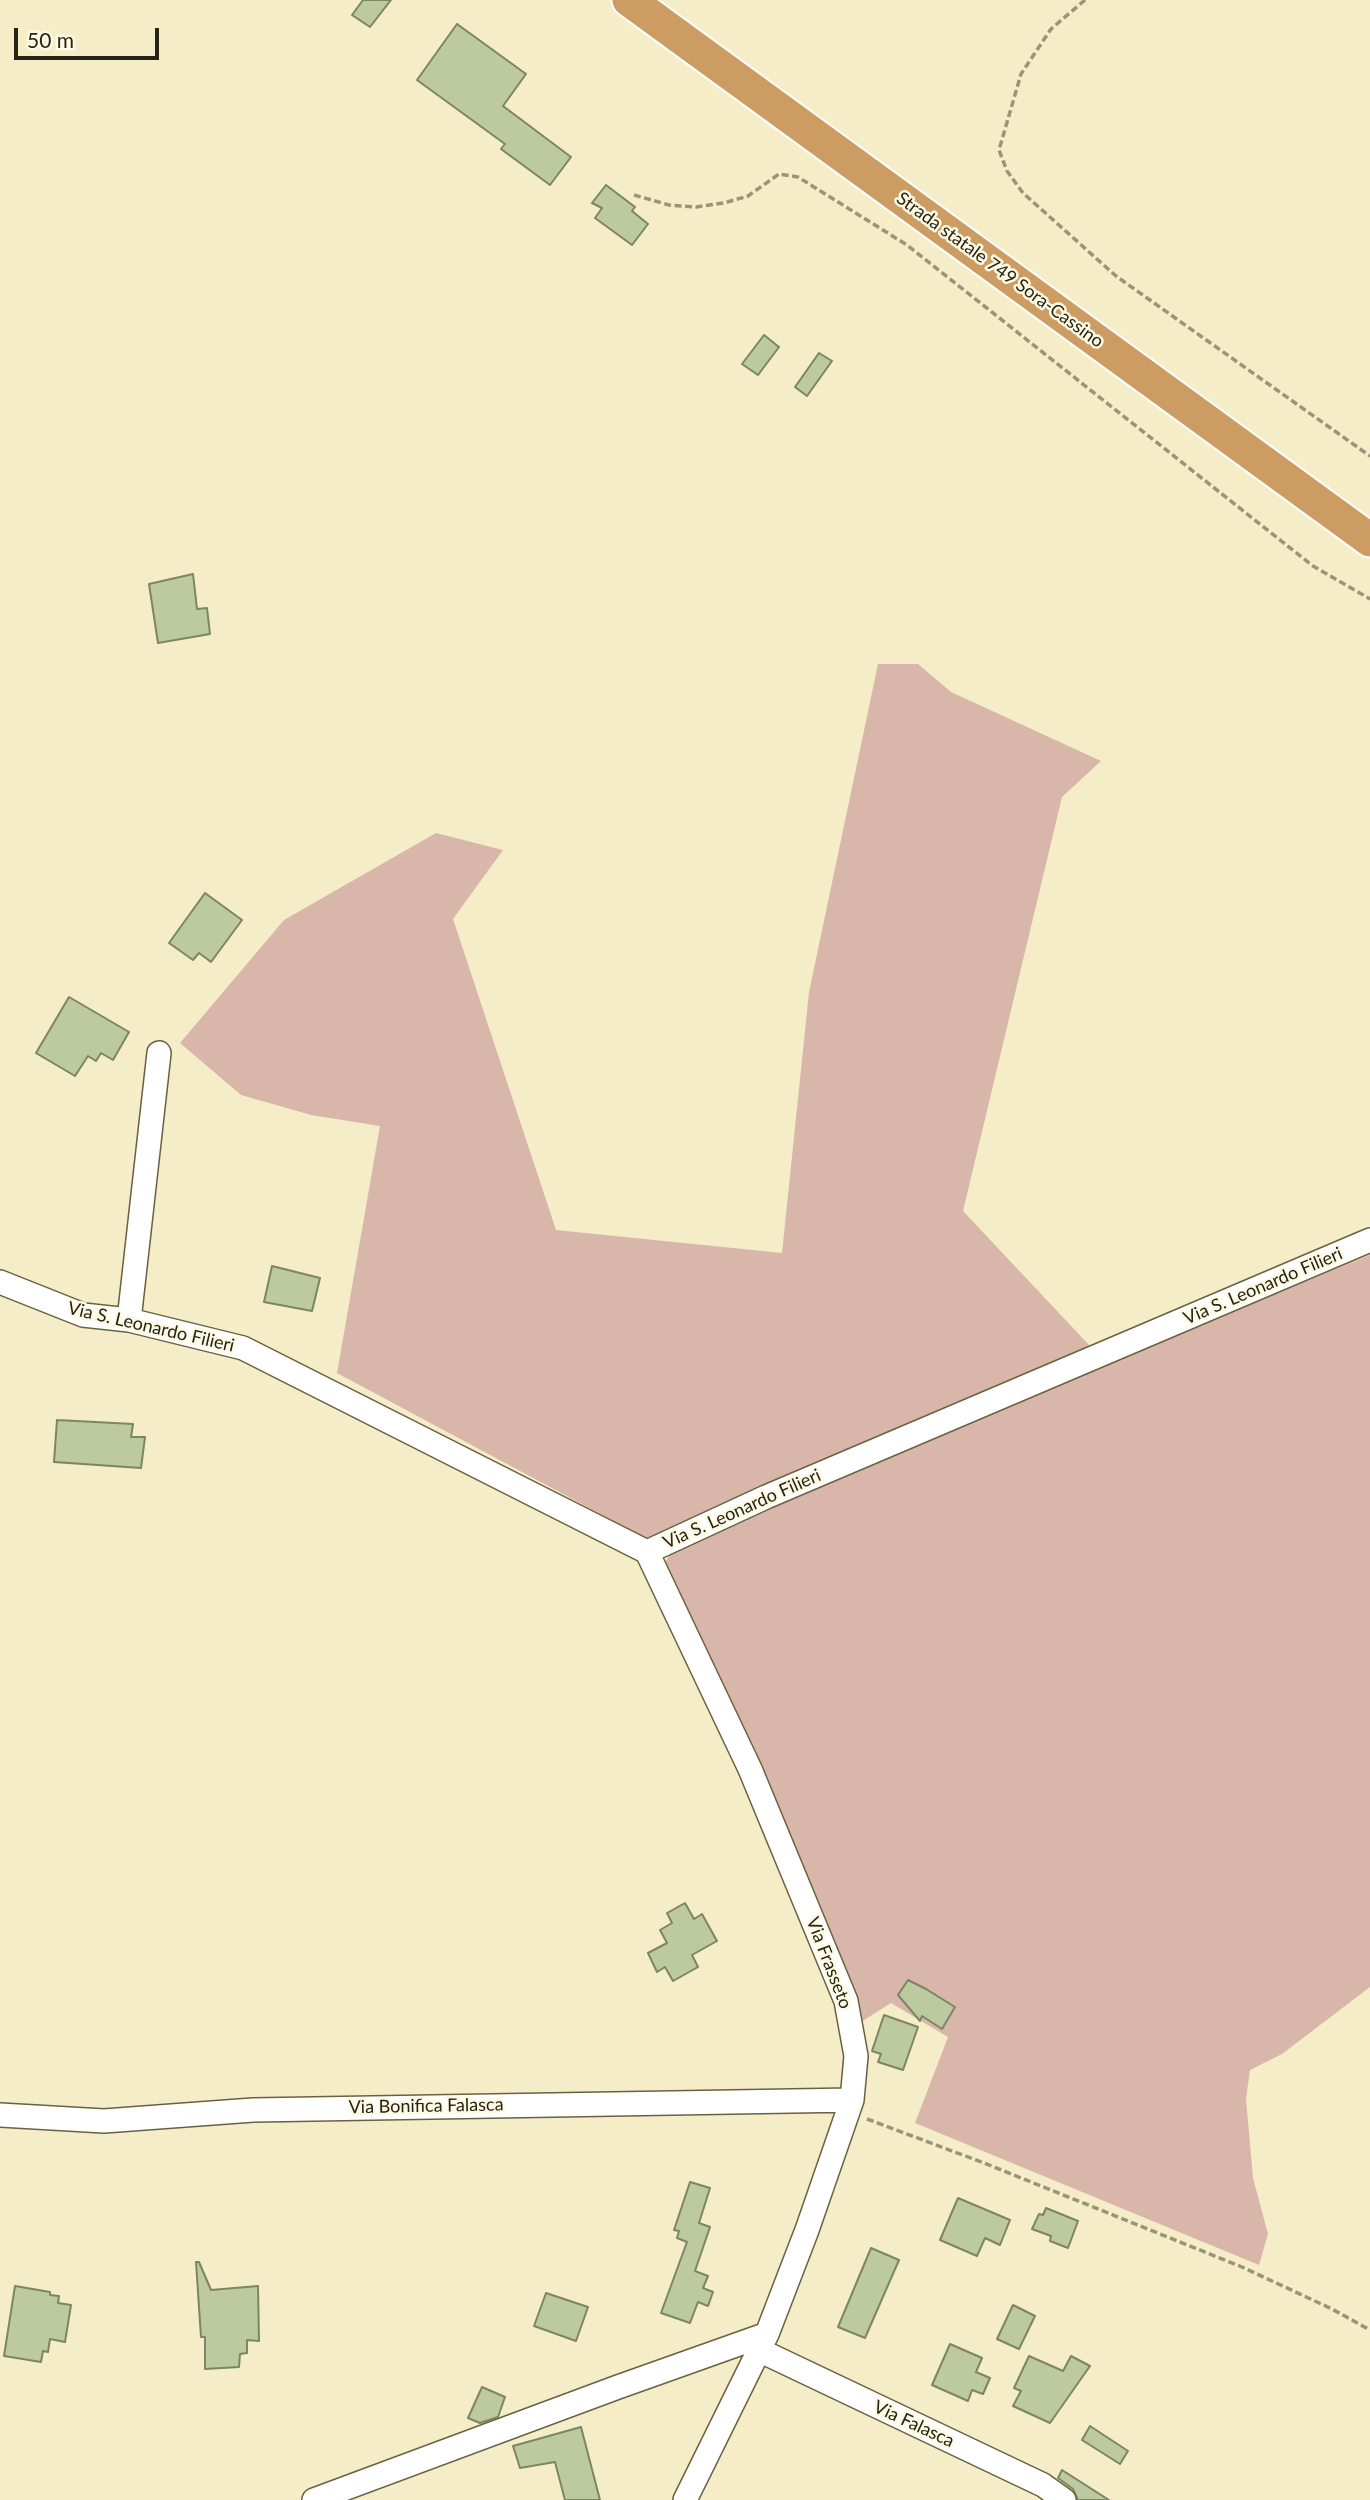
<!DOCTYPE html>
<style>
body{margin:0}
#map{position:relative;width:1370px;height:2500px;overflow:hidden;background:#f5ecc8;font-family:Lato,sans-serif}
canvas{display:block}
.scale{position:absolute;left:14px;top:28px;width:145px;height:32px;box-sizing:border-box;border:4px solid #272416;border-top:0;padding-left:9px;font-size:21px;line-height:24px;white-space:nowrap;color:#272416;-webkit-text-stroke:5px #fef9e3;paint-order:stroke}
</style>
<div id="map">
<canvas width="1370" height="2500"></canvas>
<div class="scale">50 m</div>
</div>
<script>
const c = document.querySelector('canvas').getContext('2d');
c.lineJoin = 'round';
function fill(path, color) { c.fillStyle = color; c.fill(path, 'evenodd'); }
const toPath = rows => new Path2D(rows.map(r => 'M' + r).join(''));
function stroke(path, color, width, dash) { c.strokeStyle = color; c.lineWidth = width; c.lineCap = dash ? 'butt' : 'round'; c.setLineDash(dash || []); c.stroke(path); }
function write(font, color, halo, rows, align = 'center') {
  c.font = font + ' Lato,sans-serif'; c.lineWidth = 5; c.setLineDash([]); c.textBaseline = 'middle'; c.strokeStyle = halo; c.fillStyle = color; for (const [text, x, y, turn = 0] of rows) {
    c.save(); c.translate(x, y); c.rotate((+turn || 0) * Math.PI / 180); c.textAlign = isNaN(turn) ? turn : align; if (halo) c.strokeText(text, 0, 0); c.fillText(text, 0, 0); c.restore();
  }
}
fill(toPath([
 [878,664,918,664,951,692,1101,761,1062,797,963,1211,1090,1346,649,1540,337,1373,380,1126,311,1115,241,1095,180,1043,284,920,436,833,503,850,453,919,556,1230,782,1253,809,992],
 [1370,1255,1370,1987,1282,2054,1250,2070,1246,2099,1253,2178,1268,2234,1259,2265,915,2123,948,2037,891,2003,861,2022,664,1564,676,1545,805,1488]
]), '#d8b7aa');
const building = toPath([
 [363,0,391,0,370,27,352,15,363,0],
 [457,24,526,74,503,106,571,157,550,185,501,149,505,144,417,80,457,24],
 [606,185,635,207,632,211,648,224,632,245,595,218,602,208,592,203,606,185],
 [764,335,779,347,758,375,742,364,764,335],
 [819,353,832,361,807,396,795,387,819,353],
 [193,574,197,609,207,608,210,634,158,643,149,584,193,574],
 [205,893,242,920,211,962,199,953,193,960,169,943,205,893],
 [69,997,129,1032,113,1060,101,1053,96,1061,88,1056,75,1076,36,1053,69,997],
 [272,1266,320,1278,312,1311,264,1302,272,1266],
 [57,1420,133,1424,131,1437,145,1437,141,1468,54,1462,57,1420],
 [685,1903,694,1919,702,1914,717,1941,692,1955,698,1967,673,1981,665,1967,657,1972,648,1953,667,1943,660,1930,672,1923,667,1913,685,1903],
 [908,1980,926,1989,955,2007,942,2029,922,2016,920,2021,898,1995,908,1980],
 [884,2015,918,2027,903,2070,878,2062,881,2054,872,2051,884,2015],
 [690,2182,710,2188,699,2223,710,2227,695,2271,708,2276,703,2288,713,2292,708,2306,698,2302,690,2323,661,2313,687,2242,677,2238,679,2231,674,2230,690,2182],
 [958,2198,1010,2220,1000,2245,985,2238,977,2256,940,2240,958,2198],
 [1046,2208,1078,2221,1068,2248,1050,2241,1051,2236,1032,2229,1039,2214,1043,2215,1046,2208],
 [871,2248,899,2260,865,2338,838,2327,871,2248],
 [196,2262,199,2262,211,2290,258,2286,259,2341,247,2340,247,2353,240,2354,239,2367,205,2369,205,2337,201,2337,196,2262],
 [15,2286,50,2292,50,2295,59,2296,58,2303,71,2305,65,2342,50,2339,48,2352,43,2351,41,2362,4,2356,15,2286],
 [546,2293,588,2307,576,2341,534,2326,546,2293],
 [1013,2305,1035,2316,1019,2349,997,2339,1013,2305],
 [950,2344,982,2358,976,2372,990,2378,983,2394,972,2390,968,2401,932,2385,950,2344],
 [1029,2356,1063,2371,1071,2356,1090,2366,1050,2423,1013,2406,1021,2391,1014,2388,1029,2356],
 [482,2387,505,2397,498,2417,480,2423,468,2418,482,2387],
 [1090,2426,1128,2451,1120,2464,1082,2440,1090,2426],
 [581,2427,600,2500,565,2500,555,2462,520,2468,513,2446,581,2427],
 [1062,2470,1109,2500,1078,2500,1073,2489,1058,2478,1062,2470]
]);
fill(building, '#bdca9f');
stroke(building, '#7c8565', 2);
const minor = toPath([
 [0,1282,83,1315,129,1320,243,1348,647,1552,766,1497,1370,1240],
 [129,1320,159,1053],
 [647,1552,750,1769,846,2001,856,2056,852,2100,807,2230,767,2334,685,2500],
 [0,2115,104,2121,253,2110,852,2100],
 [761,2351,1043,2485,1064,2500],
 [314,2500,618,2387,767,2334]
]);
const highway = toPath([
 [629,0,1370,540]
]);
stroke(minor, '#696141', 26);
stroke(highway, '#fff', 37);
stroke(toPath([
 [1085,0,1051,29,1021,74,999,150,1007,171,1023,193,1116,276,1370,456],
 [634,195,669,205,696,207,724,203,748,196,779,174,798,177,907,245,1313,566,1370,599],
 [867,2119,984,2163,1242,2267,1332,2309,1370,2330]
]), '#9a9479', 3.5, [7, 3.5]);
stroke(minor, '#fff', 23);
stroke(highway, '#cd9c63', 33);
write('18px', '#272416', '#fef9e3', [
 ["Strada statale 749 Sora-Cassino",1000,270,36],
 ["Via S. Leonardo Filieri",1263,1286,-23],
 ["Via S. Leonardo Filieri",151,1327,13],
 ["Via S. Leonardo Filieri",742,1509,-24],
 ["Via Frasseto",829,1963,69],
 ["Via Bonifica Falasca",426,2106,-1],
 ["Via Falasca",914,2424,25]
]);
</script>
